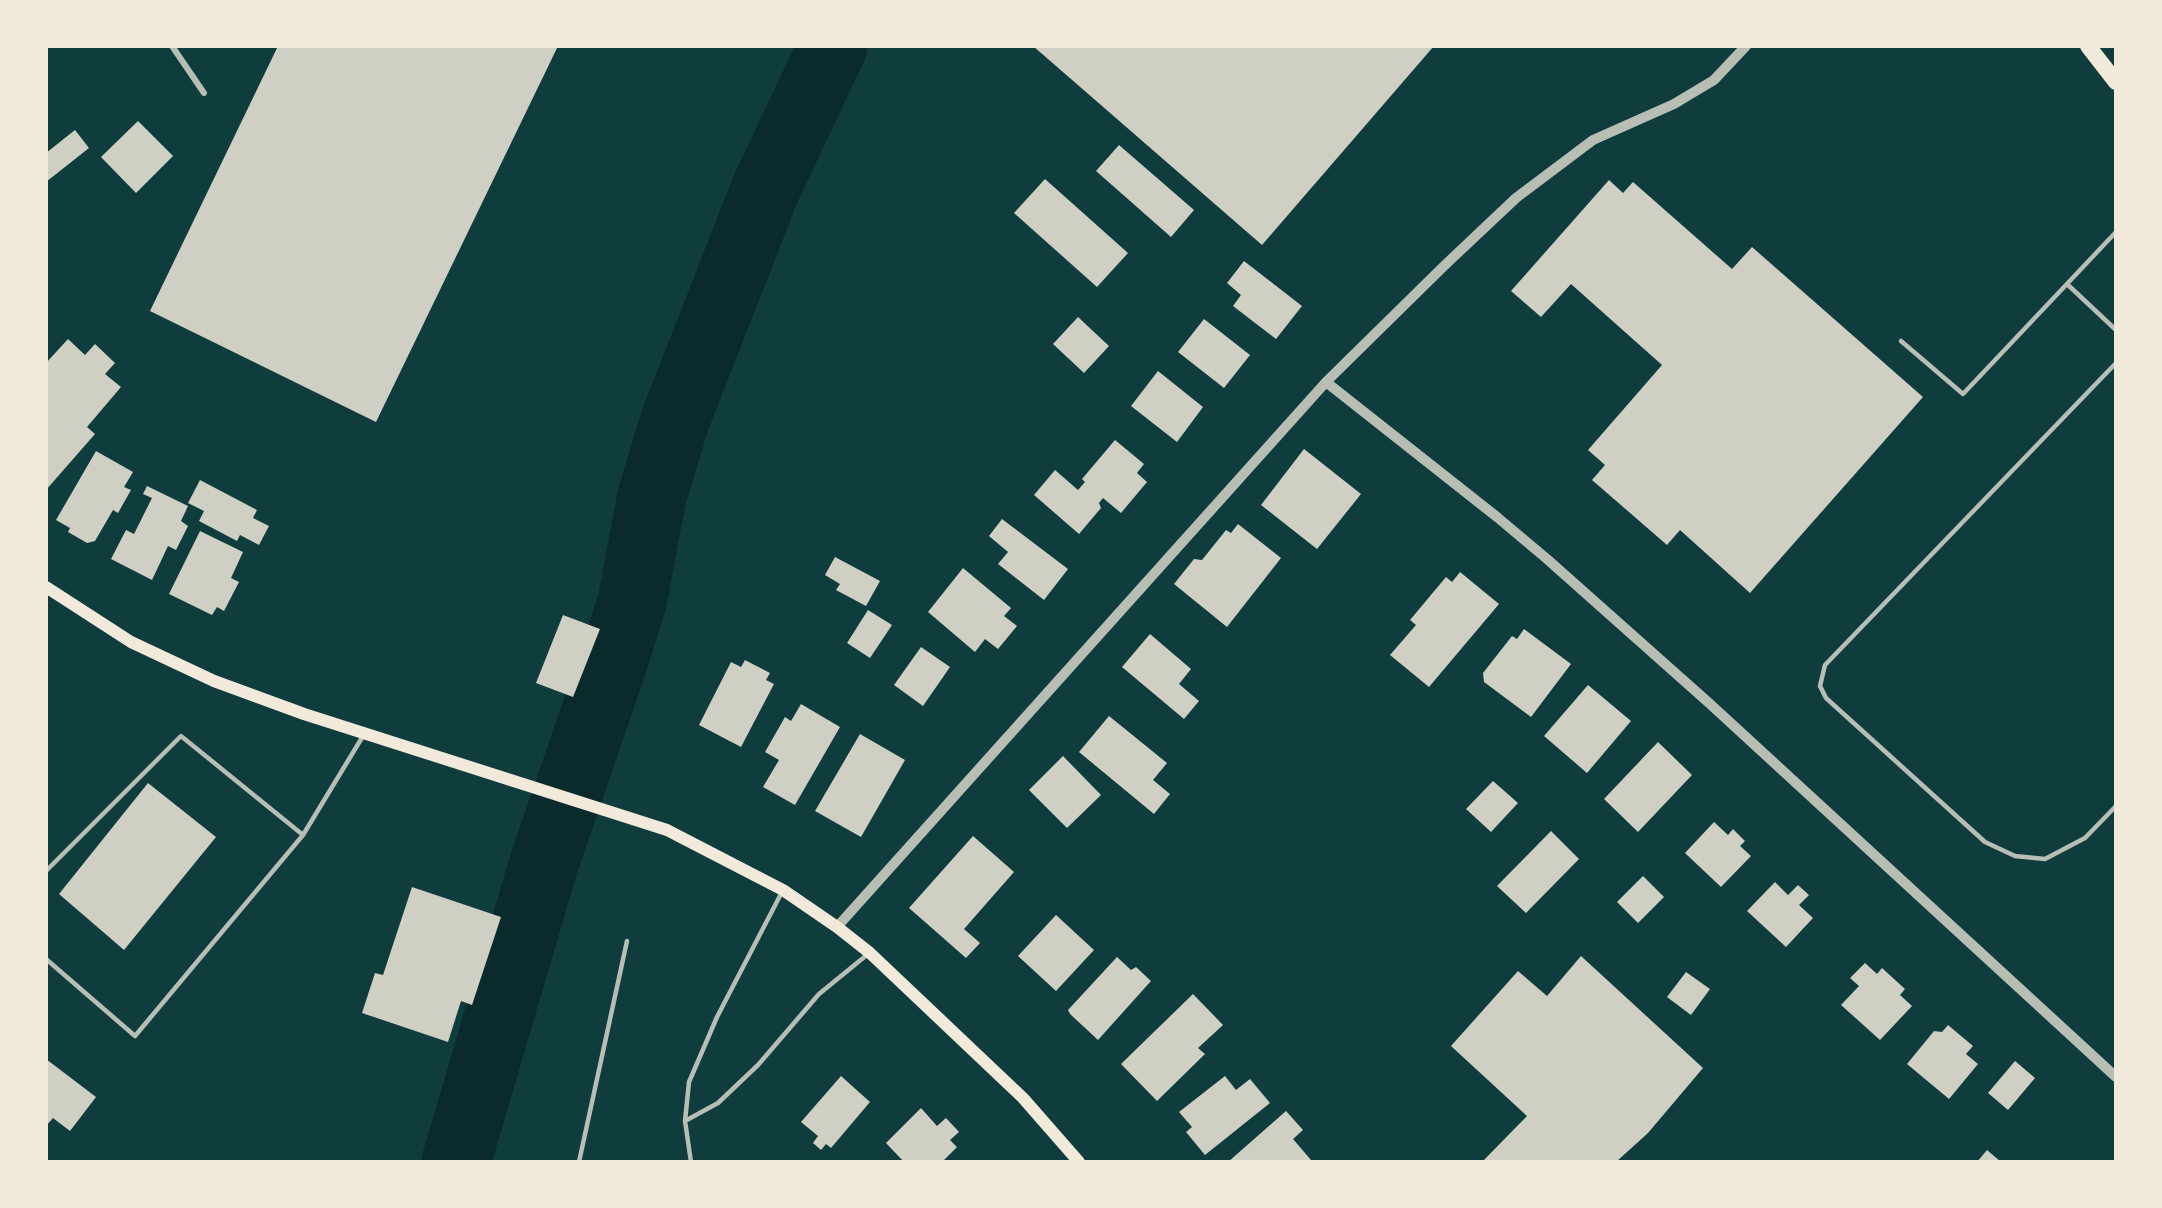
<!DOCTYPE html>
<style>
body{margin:0}
#map{position:relative;width:2162px;height:1208px;overflow:hidden;background:#0f3d3e;font-family:"Sofia Sans Condensed",sans-serif}
canvas{display:block}
.frame{position:absolute;inset:0;border:48px solid #f1e9da;pointer-events:none}
</style>
<div id="map">
<canvas width="2162" height="1208"></canvas>
<div class="frame"></div>
</div>
<script>
const c = document.querySelector('canvas').getContext('2d');
c.lineJoin = 'round';
const toPath = rows => new Path2D(rows.map(r => 'M' + r).join(''));
function stroke(path, color, width, dash) { c.strokeStyle = color; c.lineWidth = width; c.lineCap = dash ? 'butt' : 'round'; c.setLineDash(dash || []); c.stroke(path); }
function fill(path, color) { c.fillStyle = color; c.fill(path, 'evenodd'); }
stroke(toPath([
 [456,1162,544,863,612,665,632,602,652,496,675,420,766,188,833,46]
]), '#0a2a2b', 69);
fill(toPath([
 [278,46,558,46,376,422,150,311],
 [1033,46,1434,46,1262,245],
 [138,121,173,156,136,193,101,157],
 [75,130,89,148,46,182,46,153],
 [1119,145,1194,210,1171,237,1096,171],
 [1045,179,1128,253,1097,287,1014,213],
 [1609,180,1623,193,1633,182,1732,269,1752,247,1923,397,1750,593,1680,530,1667,545,1592,480,1605,465,1588,450,1662,365,1571,284,1541,317,1511,291],
 [1244,261,1302,306,1276,339,1233,306,1241,295,1227,283],
 [1078,317,1109,346,1084,373,1053,344],
 [1204,319,1250,355,1224,388,1178,352],
 [68,339,85,355,95,344,115,363,105,374,121,387,87,427,95,434,46,490,46,363],
 [1158,371,1203,407,1177,442,1131,406],
 [1115,440,1144,464,1137,473,1147,482,1121,513,1103,498,1099,503,1101,508,1079,534,1034,495,1055,470,1078,490,1085,482,1082,479],
 [1304,449,1361,494,1317,549,1261,505],
 [96,451,133,472,124,487,131,490,118,513,113,510,95,541,87,543,68,532,70,528,56,520],
 [200,480,257,510,253,518,269,526,259,545,240,535,237,541,199,521,204,511,188,503],
 [147,486,188,506,181,521,188,526,176,550,168,546,152,580,111,559,126,530,134,534,152,498,143,494],
 [1002,519,1068,569,1044,600,998,564,1008,552,989,536],
 [1238,524,1281,558,1227,627,1174,584,1194,559,1202,560,1226,530,1231,533],
 [200,531,243,552,231,578,239,582,224,611,217,607,212,615,169,594],
 [835,557,880,581,866,606,836,590,840,584,825,575],
 [963,568,1011,608,1004,616,1017,626,998,649,985,639,975,652,928,612],
 [1460,572,1499,604,1429,687,1390,655,1416,625,1410,620,1446,577,1452,582],
 [868,610,892,625,870,658,847,643],
 [563,615,600,629,573,697,536,683],
 [1524,629,1571,664,1531,717,1484,682,1483,673,1512,636,1517,639],
 [1150,634,1191,669,1179,684,1199,701,1184,719,1122,667],
 [921,647,950,667,923,706,894,685],
 [745,660,770,673,766,680,774,684,741,747,699,725,731,662,741,667],
 [1588,685,1631,721,1587,773,1544,736],
 [801,704,840,727,795,805,763,787,779,760,765,752,785,717,791,721],
 [1109,716,1167,763,1153,780,1170,794,1154,814,1079,752],
 [860,734,905,760,861,837,815,811],
 [1658,742,1692,775,1638,832,1604,799],
 [1063,756,1101,795,1067,828,1029,790],
 [1493,781,1518,803,1491,832,1466,809],
 [148,783,216,837,124,950,59,894],
 [1714,822,1728,835,1733,829,1745,841,1740,846,1751,856,1721,887,1685,853],
 [1551,831,1579,859,1526,913,1497,886],
 [973,836,1014,872,964,929,980,943,966,958,909,908],
 [1643,876,1664,897,1638,923,1617,902],
 [1775,882,1788,895,1798,885,1809,895,1799,905,1813,918,1786,947,1747,911],
 [412,887,501,917,472,1005,461,1001,448,1042,362,1013,375,973,383,975],
 [1056,915,1094,950,1056,991,1018,956],
 [1581,956,1703,1068,1648,1133,1616,1162,1482,1162,1527,1116,1451,1046,1518,971,1547,996],
 [1117,957,1131,970,1136,967,1151,981,1098,1040,1070,1014,1068,1010],
 [1865,963,1877,974,1882,968,1905,989,1900,995,1912,1006,1880,1040,1841,1005,1859,986,1850,978],
 [1686,972,1710,989,1691,1015,1667,997],
 [1193,994,1223,1025,1198,1048,1205,1054,1157,1101,1121,1064],
 [1948,1025,1973,1046,1966,1054,1978,1064,1949,1099,1907,1064,1934,1031,1942,1032],
 [46,1059,96,1097,70,1131,53,1118,46,1126],
 [2015,1061,2035,1078,2008,1110,1988,1093],
 [841,1076,870,1102,831,1148,826,1144,821,1150,813,1143,818,1136,801,1122],
 [1225,1076,1236,1090,1250,1079,1270,1103,1205,1155,1186,1132,1192,1127,1179,1112],
 [921,1108,937,1126,946,1118,959,1132,950,1140,957,1147,942,1162,904,1162,886,1143],
 [1286,1111,1303,1130,1293,1139,1311,1160,1309,1162,1228,1162],
 [1987,1150,2001,1162,1977,1162]
]), '#cfcfc3');
stroke(toPath([
 [2067,284,2116,330],
 [1901,341,1963,394,2116,232],
 [2116,363,1825,665,1820,686,1826,698,1985,842,2015,856,2045,859,2085,838,2116,806],
 [46,871,181,736,303,835],
 [46,959,135,1036,303,835,363,736],
 [685,1121,718,1103,758,1065,819,994,868,954],
 [579,1162,627,941],
 [691,1162,685,1121,689,1082,717,1017,783,890]
]), '#b8beb3', 4.5);
stroke(toPath([
 [172,46,204,93]
]), '#b8beb3', 6);
stroke(toPath([
 [1326,382,1497,517,1547,559,1709,703,2116,1077],
 [837,927,1326,382,1445,265,1516,198,1593,140,1674,104,1714,80,1746,46]
]), '#b8beb3', 10);
stroke(toPath([
 [46,587,131,642,214,681,304,714,667,830,783,890,837,927,870,953,1023,1098,1079,1162]
]), '#f1e9da', 12);
stroke(toPath([
 [2088,46,2116,82]
]), '#f1e9da', 16);
</script>
